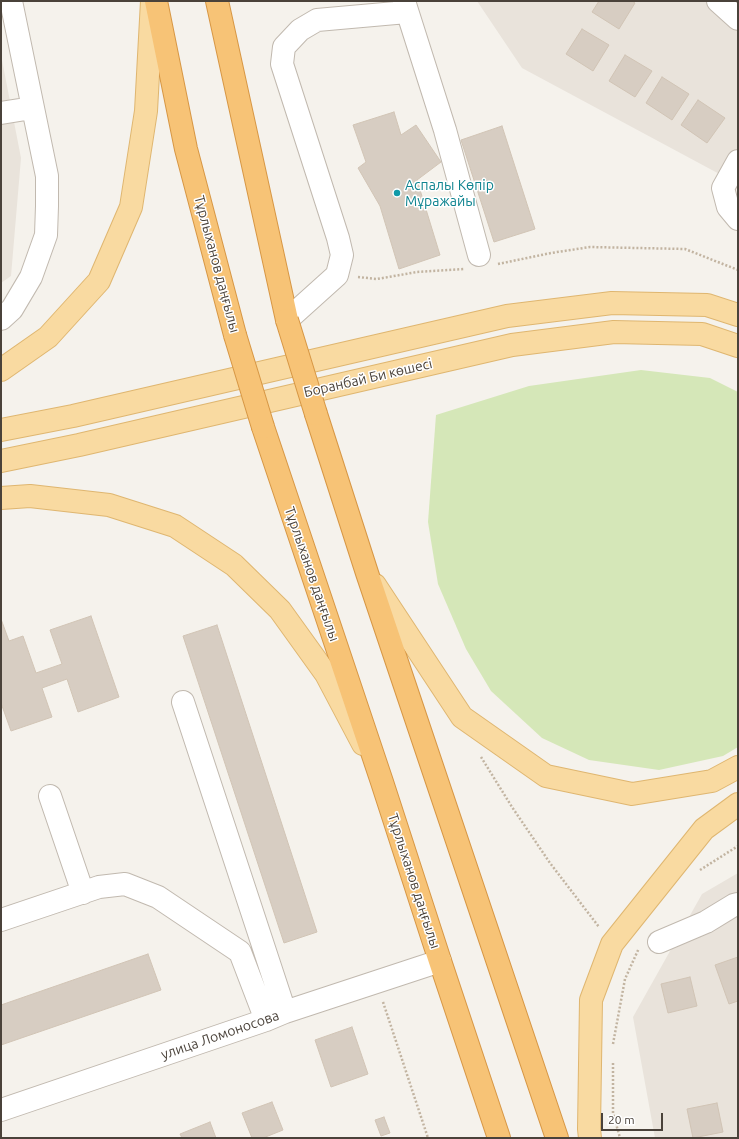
<!DOCTYPE html>
<meta charset="utf-8">
<style>
body{margin:0}
#map{position:relative;width:739px;height:1139px;overflow:hidden;background:#f5f2ec;font-family:Ubuntu,sans-serif}
canvas{display:block}
.frame{position:absolute;inset:0;border:2px solid #4a423a;pointer-events:none}
.scale{position:absolute;left:601px;top:1113px;width:62px;height:18px;box-sizing:border-box;border:2px solid #4a423a;border-top:0;padding-left:5px;font-size:12px;line-height:14px;white-space:nowrap;color:#4a423a;-webkit-text-stroke:3px #fff;paint-order:stroke}
</style>
<div id="map">
<canvas width="739" height="1139"></canvas>
<div class="frame"></div>
<div class="scale">20 m</div>
</div>
<script>
const c = document.querySelector('canvas').getContext('2d');
c.lineJoin = 'round';
function fill(path, color) { c.fillStyle = color; c.fill(path, 'evenodd'); }
const toPath = rows => new Path2D(rows.map(r => 'M' + r).join(''));
function stroke(path, color, width, dash) { c.strokeStyle = color; c.lineWidth = width; c.lineCap = dash ? 'butt' : 'round'; c.setLineDash(dash || []); c.stroke(path); }
function write(font, color, halo, rows, align = 'center') {
  c.font = font + ' Ubuntu,sans-serif'; c.lineWidth = 3; c.setLineDash([]); c.textBaseline = 'middle'; c.strokeStyle = halo; c.fillStyle = color; for (const [text, x, y, turn = 0] of rows) {
    c.save(); c.translate(x, y); c.rotate((+turn || 0) * Math.PI / 180); c.textAlign = isNaN(turn) ? turn : align; if (halo) c.strokeText(text, 0, 0); c.fillText(text, 0, 0); c.restore();
  }
}
fill(toPath([
 [477,1,738,1,738,184,522,68],
 [1,55,21,158,11,276,1,283],
 [738,873,738,1138,655,1138,633,1017,702,894]
]), '#e9e3db');
fill(toPath([
 [641,370,710,378,738,392,738,747,723,756,659,770,589,760,542,738,491,691,466,649,438,584,428,522,436,415,529,386]
]), '#d5e7b8');
const building = toPath([
 [599,1,632,1,635,3,619,29,592,12,599,1],
 [582,29,609,45,593,71,566,54,582,29],
 [625,55,652,71,635,97,609,81,625,55],
 [662,77,689,94,672,120,646,103,662,77],
 [698,100,725,118,707,143,681,125,698,100],
 [394,112,401,135,416,125,441,162,417,180,440,255,399,269,380,206,358,168,366,162,353,125,394,112],
 [502,126,535,229,494,242,461,140,502,126],
 [91,616,119,697,78,712,67,679,42,688,52,717,11,731,1,703,1,619,9,641,23,636,36,673,62,664,50,630,91,616],
 [217,625,317,932,284,943,183,636,217,625],
 [148,954,161,990,1,1045,1,1005,148,954],
 [738,957,738,1001,729,1004,715,965,738,957],
 [690,977,697,1006,668,1013,661,984,690,977],
 [352,1027,368,1074,331,1087,315,1040,352,1027],
 [272,1102,283,1130,263,1138,252,1138,242,1113,272,1102],
 [717,1103,723,1132,693,1138,687,1109,717,1103],
 [384,1117,390,1133,381,1136,375,1120,384,1117],
 [210,1122,216,1138,182,1138,180,1134,210,1122]
]);
fill(building, '#d7cdc2');
stroke(building, '#d1c4b5', 1);
const minor = toPath([
 [404,1,445,130,479,255],
 [718,1,738,19],
 [1,113,32,108],
 [738,161,723,188,728,207,738,219],
 [1,319,12,309,31,277,46,235,47,206,47,176,11,1],
 [287,320,337,275,342,255,338,238,282,64,284,47,300,30,317,20,407,12],
 [183,702,285,1012],
 [50,796,83,893],
 [1,920,99,887,125,884,158,897,240,952,266,1020],
 [659,942,706,922,734,905,738,904],
 [1,1110,266,1020,285,1012,440,961]
]);
const major = toPath([
 [1,370,48,337,99,281,131,207,146,111,152,1],
 [1,430,73,416,507,316,612,303,707,305,738,315],
 [1,461,79,445,512,345,614,332,702,334,738,346],
 [1,498,30,496,109,505,175,526,234,565,280,610,326,674,363,744],
 [375,585,462,717,546,776,632,794,712,781,738,767],
 [590,1138,589,1129,591,1000,612,944,704,829,738,804]
]);
const highway = toPath([
 [156,1,186,149,235,335],
 [217,1,287,320],
 [316,414,367,573,557,1138],
 [263,427,382,782,440,961,499,1138]
]);
stroke(minor, '#c1b9af', 24);
stroke(major, '#dfb670', 24);
stroke(highway, '#d79745', 24);
stroke(toPath([
 [498,264,551,253,590,247,685,249,738,270],
 [358,277,377,279,417,272,464,269],
 [481,757,512,807,550,863,599,927],
 [700,870,738,846],
 [383,1002,428,1138],
 [613,1044,625,979,639,948],
 [613,1063,613,1113,620,1138]
]), '#c2b4a1', 2.5, [2, 2]);
stroke(minor, '#fff', 22);
stroke(major, '#f9daa1', 22);
stroke(highway, '#f7c376', 22);
const highwayBridge = toPath([
 [287,320,316,414],
 [235,335,263,427]
]);
stroke(highwayBridge, '#d79745', 24, []);
stroke(highwayBridge, '#f7c376', 22);
for (const [x, y, r, color] of [
 [397,193,4,"#0f9aa8"]
]) { const dot = new Path2D(); dot.arc(x, y, r, 0, 2 * Math.PI); c.fillStyle = color; c.fill(dot); stroke(dot, '#fff', 1.5); }
write('14px', '#0d838f', '#fff', [
 ["Аспалы Көпір",405,185],
 ["Мұражайы",405,201]
], 'left');
write('14px', '#4a423a', '#fff', [
 ["Тұрлыханов даңғылы",217,264,75],
 ["Боранбай Би көшесі",368,378,-13],
 ["Тұрлыханов даңғылы",312,574,71],
 ["Тұрлыханов даңғылы",414,881,72],
 ["улица Ломоносова",220,1035,-19]
]);
</script>
